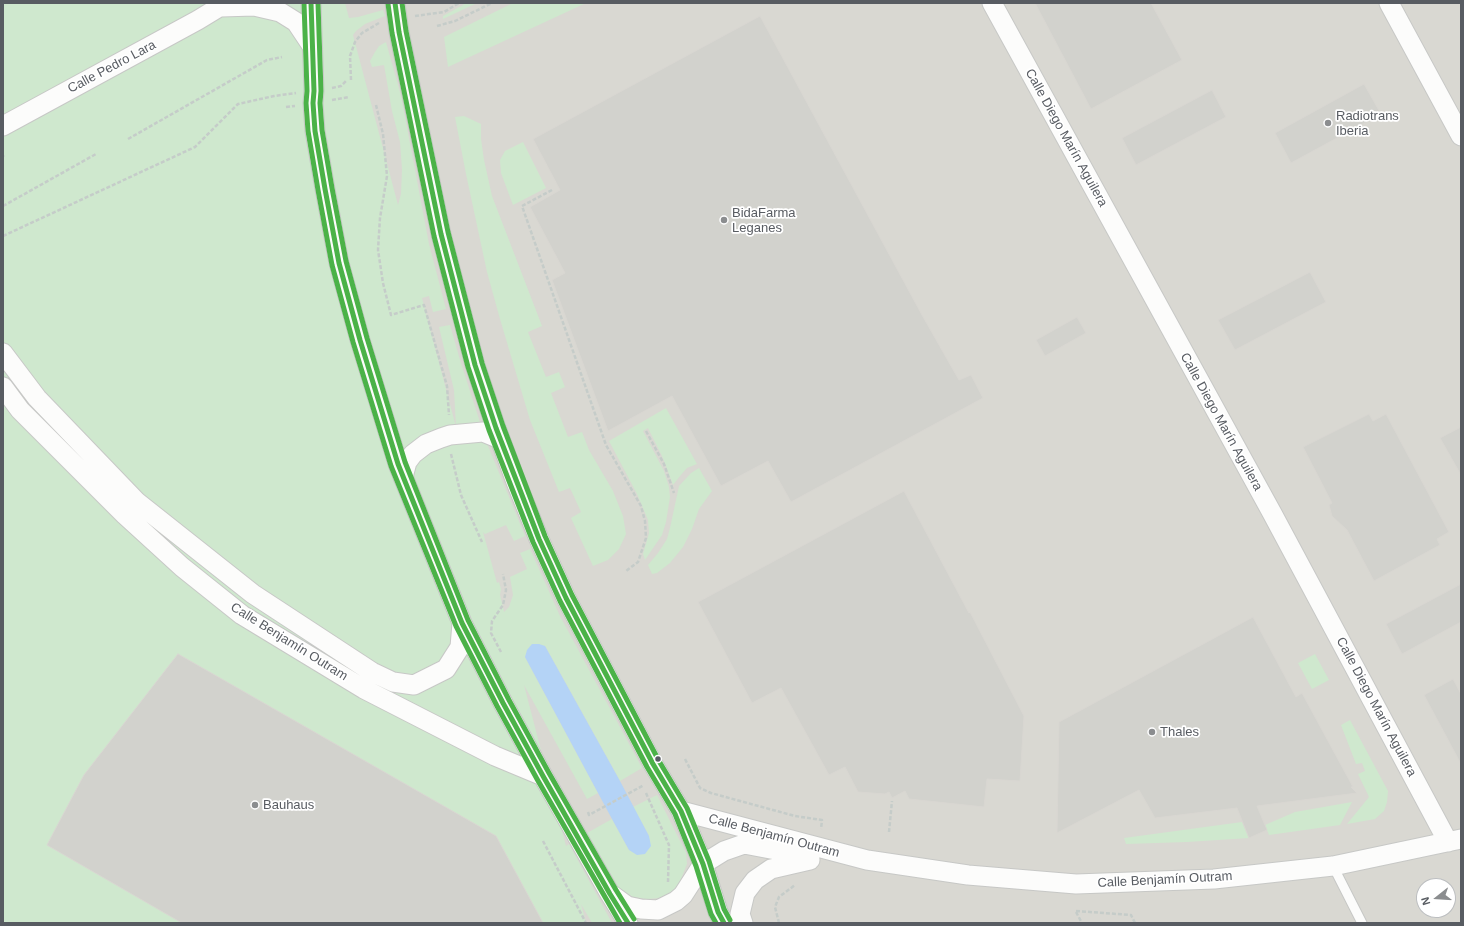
<!DOCTYPE html>
<meta charset="utf-8">
<style>
body{margin:0}
#map{position:relative;width:1464px;height:926px;overflow:hidden;background:#eae9e2;font-family:Helvetica,sans-serif}
canvas{display:block}
.frame{position:absolute;inset:0;border:4px solid #585c62;pointer-events:none}
.north{position:absolute;left:1416px;top:878px;width:40px;height:40px;box-sizing:border-box;background:#fff;border:1px solid #bcbec0;border-radius:50%;rotate:253deg;font-size:11px;font-weight:700;line-height:16px;text-align:center;color:#585c62}
.north::after{content:'';display:block;margin:auto;width:14px;height:18px;background:#8b8d8f;clip-path:polygon(50% 0,100% 100%,50% 72%,0 100%)}
</style>
<div id="map">
<canvas width="1464" height="926"></canvas>
<div class="frame"></div>
<div class="north">N</div>
</div>
<script>
const c = document.querySelector('canvas').getContext('2d');
c.lineJoin = 'round';
function fill(path, color) { c.fillStyle = color; c.fill(path, 'evenodd'); }
const toPath = rows => new Path2D(rows.map(r => 'M' + r).join(''));
function stroke(path, color, width, dash) { c.strokeStyle = color; c.lineWidth = width; c.lineCap = dash ? 'butt' : 'round'; c.setLineDash(dash || []); c.stroke(path); }
function write(font, color, halo, rows, align = 'center') {
  c.font = font + ' Helvetica,sans-serif'; c.lineWidth = 3.5; c.setLineDash([]); c.textBaseline = 'middle'; c.strokeStyle = halo; c.fillStyle = color; for (const [text, x, y, turn = 0] of rows) {
    c.save(); c.translate(x, y); c.rotate((+turn || 0) * Math.PI / 180); c.textAlign = isNaN(turn) ? turn : align; if (halo) c.strokeText(text, 0, 0); c.fillText(text, 0, 0); c.restore();
  }
}
fill(toPath([
 [3,3,1461,3,1461,923,25,923],
 [1424,886,1448,886,1448,910,1424,910]
]), '#d9d8d2');
fill(toPath([
 [3,3,345,3,349,18,358,17,383,10,385,16,365,24,356,31,353,35,398,205,401,194,402,169,400,142,392,111,384,65,372,67,370,61,375,52,379,46,386,42,401,96,429,244,446,309,433,312,429,296,422,298,456,427,454,390,439,327,450,325,460,360,486,441,525,536,514,541,506,525,485,534,483,532,497,583,499,582,501,589,500,595,504,612,509,607,513,595,510,577,527,569,520,553,530,549,560,616,642,768,620,781,545,646,525,657,598,793,587,799,524,685,566,846,569,844,612,923,592,923,581,904,586,923,3,923],
 [465,3,477,3,443,19,443,16,463,5],
 [513,3,586,3,448,67,444,37],
 [464,116,481,124,481,139,484,160,492,196,542,326,528,332,546,377,559,372,565,387,551,393,568,437,582,432,589,450,613,491,623,516,626,534,619,549,608,560,593,566,571,518,581,512,570,488,559,492,530,420,500,319,487,272,466,174,455,117],
 [523,142,546,188,513,205,501,173,500,160,505,151],
 [666,408,697,464,687,468,680,476,673,485,662,456,648,428,643,431,664,471,669,487,670,497,666,522,662,535,645,560,643,554,649,533,648,520,637,494,609,441],
 [699,468,712,491,699,509,692,529,683,547,670,563,657,573,652,574,648,565,658,553,667,539,670,528,679,486,691,473],
 [1315,654,1329,680,1312,689,1298,663],
 [1350,720,1388,791,1387,802,1384,811,1375,819,1347,824,1369,797,1358,774,1365,771,1362,763,1356,764,1341,725],
 [657,795,686,853,687,864,679,884,671,893,660,898,647,899,633,897,619,888,587,833,612,819,629,850,649,836,633,807],
 [1352,802,1340,825,1269,835,1265,825,1295,812],
 [1242,822,1249,838,1187,842,1126,844,1124,838]
]), '#cfe8ce');
fill(toPath([
 [532,644,539,644,545,646,620,781,649,836,651,846,645,854,637,855,629,850,612,819,525,657,527,650]
]), '#b4d3f6');
const building = toPath([
 [1035,3,1151,3,1182,60,1091,109,1035,3],
 [760,16,922,315,959,380,971,375,983,398,791,502,768,461,721,486,672,396,608,431,552,280,565,273,530,207,560,190,533,139,760,16],
 [1364,84,1381,114,1291,163,1275,133,1364,84],
 [1212,90,1226,117,1136,165,1122,138,1212,90],
 [1310,272,1326,302,1235,350,1218,320,1310,272],
 [1077,317,1086,333,1045,356,1036,340,1077,317],
 [1369,414,1373,421,1386,414,1449,532,1437,539,1440,545,1374,581,1347,530,1332,516,1329,505,1332,503,1303,447,1369,414],
 [1461,427,1461,475,1440,438,1461,427],
 [904,491,969,613,970,612,1024,716,1020,781,987,779,984,807,909,799,905,791,892,798,889,792,885,794,858,792,845,767,829,775,781,688,752,703,698,602,904,491],
 [1461,584,1461,622,1402,654,1386,624,1461,584],
 [1253,617,1296,697,1302,693,1353,787,1351,787,1357,793,1257,806,1267,830,1249,838,1237,808,1155,818,1139,790,1057,833,1059,722,1253,617],
 [178,654,496,836,543,923,182,923,47,845,84,775,178,654],
 [1453,679,1461,694,1461,764,1424,695,1453,679]
]);
fill(building, '#d2d2cd');
stroke(building, '#d9d7d2', 1);
const lane = toPath([
 [1333,866,1362,923]
]);
const street = toPath([
 [311,3,314,91,313,103,315,131,325,189,339,263,360,340,398,464,462,623,503,703,543,776,610,894,628,923],
 [395,3,399,32,441,234,475,365,496,428,516,482,539,539,566,598,653,764,681,811,703,864,718,912,724,923],
 [992,3,1272,513,1448,842],
 [1389,3,1461,136],
 [221,7,254,6,280,12,296,22,312,46],
 [3,126,198,20,226,3],
 [3,353,37,398,137,502,253,594,372,672,393,682,414,685,446,669,460,647,462,623],
 [3,387,20,410,125,515,182,567,242,615,364,689,495,756,543,776],
 [403,477,407,462,413,454,426,444,441,438,450,435,483,432,500,439],
 [681,811,867,860,968,875,1076,884,1214,879,1333,866,1461,839],
 [612,895,627,906,641,909,658,910,676,901,683,895,703,864,724,851,744,844,802,855],
 [743,923,740,914,745,893,755,880,771,869,810,860]
]);
stroke(lane, '#c7c8c6', 11);
stroke(street, '#c7c8c6', 21);
stroke(toPath([
 [415,16,444,12,459,3],
 [437,26,455,21,492,3],
 [351,80,350,56,355,42,362,33,379,23],
 [332,88,341,86,346,81],
 [332,100,349,97],
 [376,105,383,134,387,176,380,218,378,250,383,283,391,315,424,305,447,386,449,415],
 [286,107,295,106],
 [128,139,267,60,282,57],
 [3,156,4,157],
 [552,190,522,206,606,445,641,506,645,521,646,538,638,562,626,571],
 [3,206,96,154],
 [3,236,195,147,238,104,274,96,296,93],
 [646,431,664,464,674,493],
 [451,454,461,495,482,542],
 [501,652,491,633,492,621,503,605,506,590,503,574],
 [685,759,700,788,711,793,795,816,822,820,821,829],
 [646,793,669,845,668,882],
 [588,812,589,815,644,785],
 [889,832,892,801],
 [543,841,586,923],
 [1076,911,1131,915,1135,923],
 [1076,912,1082,923],
 [779,923,775,907,779,897,795,885]
]), '#c5ccc9', 2.5, [4, 2]);
stroke(lane, '#fcfcfb', 9);
stroke(street, '#fcfcfb', 19);
stroke(toPath([
 [311,3,314,91,313,103,315,131,325,189,339,263,360,340,398,464,462,623,503,703,543,776,610,894,628,923],
 [395,3,399,32,441,234,475,365,496,428,539,539,566,598,653,764,681,811,703,864,718,912,724,923]
]), '#4bb248', 5);
stroke(toPath([
 [304,3,307,91,306,103,308,131,318,190,332,265,353,342,391,466,456,626,497,706,537,779,620,923],
 [388,4,392,33,434,236,468,367,489,430,533,542,560,601,647,767,675,814,696,866,711,914,716,923]
]), '#4bb248', 5);
stroke(toPath([
 [318,3,321,91,320,103,322,130,332,188,346,261,367,338,405,462,468,620,509,700,549,773,616,890,634,919],
 [402,3,406,31,448,232,482,363,503,426,545,536,572,595,659,761,687,808,709,861,724,909,730,920]
]), '#4bb248', 5);
for (const [x, y, r, color] of [
 [1328,123,4,"#8b8d8f"],
 [724,220,4,"#8b8d8f"],
 [1152,732,4,"#8b8d8f"],
 [658,759,3.5,"#585c62"],
 [255,805,4,"#8b8d8f"]
]) { const dot = new Path2D(); dot.arc(x, y, r, 0, 2 * Math.PI); c.fillStyle = color; c.fill(dot); stroke(dot, '#fff', 1.5); }
write('13px', '#585c62', '#fff', [
 ["Calle Pedro Lara",112,67,-28],
 ["Calle Diego Marín Aguilera",1066,138,61],
 ["Calle Diego Marín Aguilera",1221,422,61],
 ["Calle Benjamín Outram",289,642,32],
 ["Calle Diego Marín Aguilera",1376,707,62],
 ["Calle Benjamín Outram",774,836,15],
 ["Calle Benjamín Outram",1165,880,-3]
]);
write('13px', '#585c62', '#fff', [
 ["Radiotrans",1336,116],
 ["Iberia",1336,131],
 ["BidaFarma",732,213],
 ["Leganes",732,228],
 ["Thales",1160,732],
 ["Bauhaus",263,805]
], 'left');
</script>
